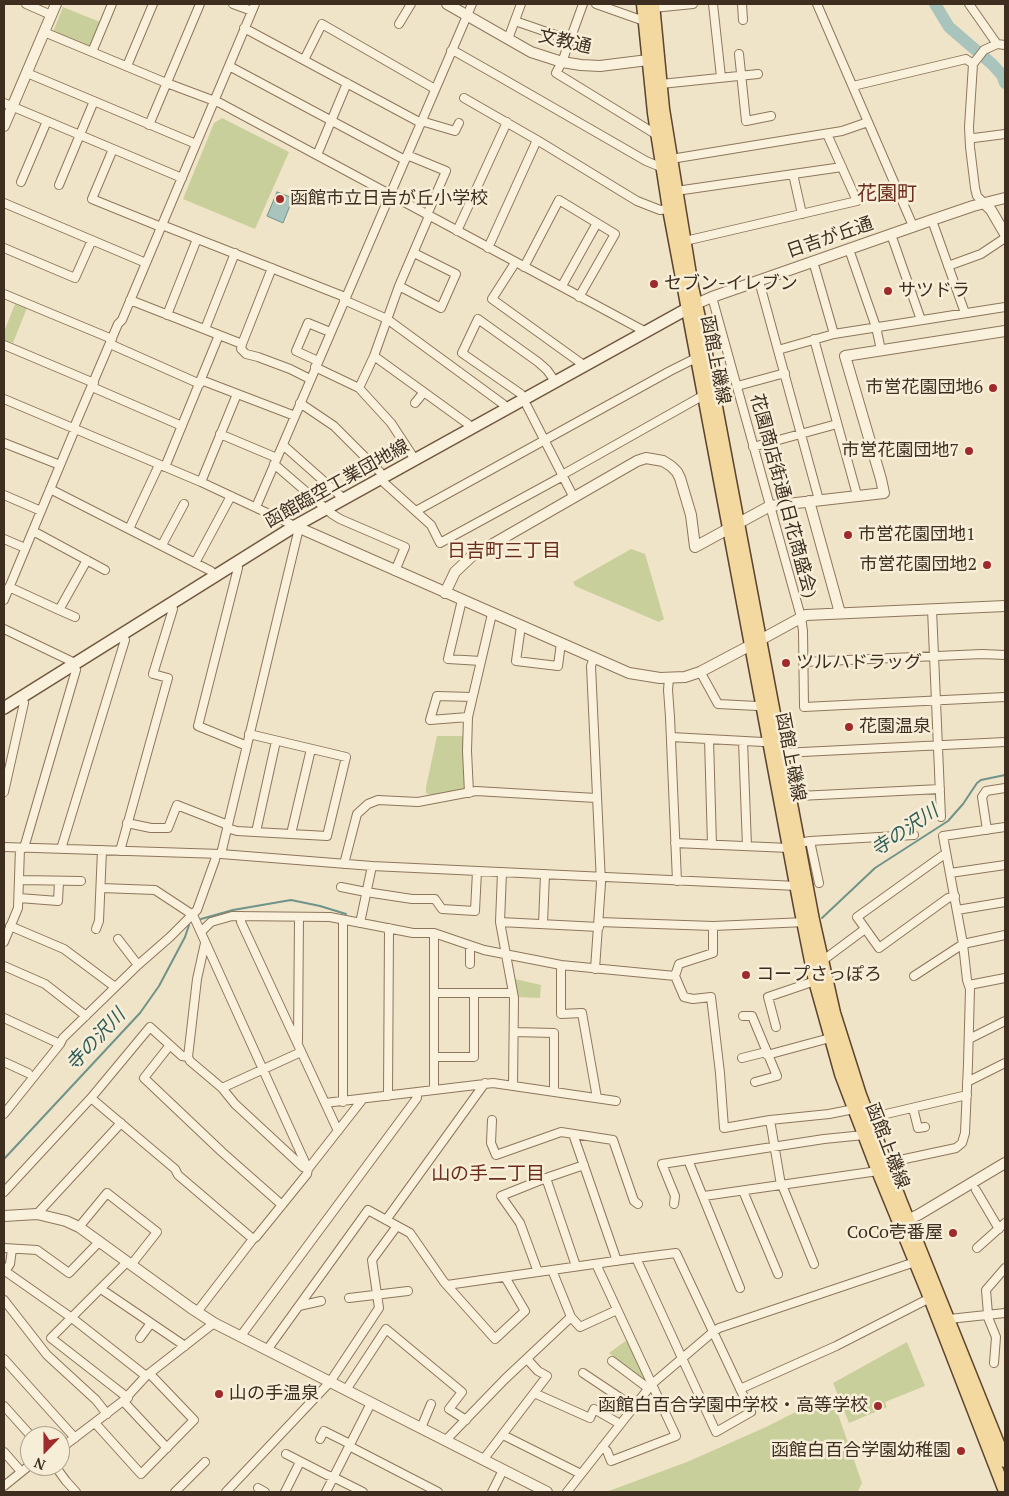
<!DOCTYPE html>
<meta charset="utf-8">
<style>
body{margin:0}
#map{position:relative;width:1009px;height:1496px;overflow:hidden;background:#f0e4c8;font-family:"PT Serif",serif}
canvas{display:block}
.frame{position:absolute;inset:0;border:5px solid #3d2e20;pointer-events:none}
.north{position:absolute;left:20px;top:1426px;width:50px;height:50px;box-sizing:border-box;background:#f7eed8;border:1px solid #ada18e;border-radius:50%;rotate:202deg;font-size:14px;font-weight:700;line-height:20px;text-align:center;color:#3d2e20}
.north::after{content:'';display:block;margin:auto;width:18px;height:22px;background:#9e2a2b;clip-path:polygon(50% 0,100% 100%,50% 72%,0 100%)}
</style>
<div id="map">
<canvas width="1009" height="1496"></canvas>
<div class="frame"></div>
<div class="north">N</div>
</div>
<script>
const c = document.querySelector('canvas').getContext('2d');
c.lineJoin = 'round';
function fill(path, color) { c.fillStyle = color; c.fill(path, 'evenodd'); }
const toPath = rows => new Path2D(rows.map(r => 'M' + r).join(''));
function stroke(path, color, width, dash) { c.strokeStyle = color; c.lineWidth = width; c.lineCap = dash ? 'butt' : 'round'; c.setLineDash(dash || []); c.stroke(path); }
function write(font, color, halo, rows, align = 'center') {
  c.font = font + ' "PT Serif","Noto Sans JP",serif'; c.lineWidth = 5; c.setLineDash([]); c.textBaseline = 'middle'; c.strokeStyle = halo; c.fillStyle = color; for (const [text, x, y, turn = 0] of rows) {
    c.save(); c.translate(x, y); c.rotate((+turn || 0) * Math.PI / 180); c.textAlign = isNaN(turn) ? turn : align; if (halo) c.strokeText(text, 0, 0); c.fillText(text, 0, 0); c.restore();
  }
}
fill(toPath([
 [63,7,100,22,91,45,89,47,53,32],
 [222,118,289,152,255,229,183,199,214,123],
 [15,304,27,308,13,343,4,340,4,332],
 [631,549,645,554,664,619,659,622,575,586,573,582],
 [437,736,464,736,463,757,465,789,431,795,426,793,426,787],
 [515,979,541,985,540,998,518,997],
 [627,1340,647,1383,609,1353],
 [907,1342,925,1386,885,1402,887,1407,849,1423,833,1383],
 [831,1394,862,1483,858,1491,606,1492,687,1462,766,1427]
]), '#c9cf9b');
const water = toPath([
 [277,192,293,198,283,223,267,216,277,192]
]);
fill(water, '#a9c4bc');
stroke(water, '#6f938a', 1);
stroke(toPath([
 [822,918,875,868,948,821,963,804,977,783,981,780,1005,775],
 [201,919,233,910,291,900,320,906,346,914],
 [4,1159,140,1013,159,986,185,937,189,925]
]), '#6f938a', 2);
stroke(toPath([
 [935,4,949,27,992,64,1002,75,1005,83]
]), '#a9c4bc', 12);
const minor = toPath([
 [26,4,51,15],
 [233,4,252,11],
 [583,4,562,62,556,73,657,135],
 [596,4,644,21],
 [713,4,721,77],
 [742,4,743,20],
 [817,4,913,226],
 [969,4,997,44],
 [653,8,693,4],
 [515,21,570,40],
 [399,24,411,4],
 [244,28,421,123],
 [44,32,164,82,220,103,646,332],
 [508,39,521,4],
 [451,51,456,52,500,77,646,161,663,168],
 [92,52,112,4],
 [739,54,746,121,771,116],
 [304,60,322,24,435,89],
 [127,66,153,4],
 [229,66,405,160],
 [27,73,196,144],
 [661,84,758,74],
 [853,86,966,59,973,64],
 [464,98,537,140,637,201,660,210,669,209],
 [4,103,182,178],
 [421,121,455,131,459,123],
 [149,125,200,4],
 [970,137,974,138,1005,134],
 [113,149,92,199,161,227],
 [317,155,347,83],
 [407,155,446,171,427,215],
 [671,159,842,131,868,122],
 [793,174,802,214],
 [21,182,47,121],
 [59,185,94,101],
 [676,191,842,167],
 [4,203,146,263],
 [984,203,977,196,975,188,970,147,969,127,973,64,984,50,997,44,1005,45],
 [162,225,345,297],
 [934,226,965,313],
 [457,231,507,122],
 [893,240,921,320],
 [685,241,857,201,827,134],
 [4,248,75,278,92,240],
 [488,248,537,140],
 [851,255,876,327,881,350],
 [515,263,492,299,585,366],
 [948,266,981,254,1005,238],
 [524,267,559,200,615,234,579,297],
 [815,268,834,334],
 [759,281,819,500],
 [563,284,597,223],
 [399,286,441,308,456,274,414,253],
 [4,294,112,339],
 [712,297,801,617,803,631,804,707,1005,697],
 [130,300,242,344,272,268],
 [344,300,387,319,503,404],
 [167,315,197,239],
 [205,329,235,253],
 [814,339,857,495],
 [110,344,200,384],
 [242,344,241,349,246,354,258,357,290,369,310,379],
 [4,345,94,383],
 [778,350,834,334,1005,307],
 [374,356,468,424],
 [318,361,296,351,308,323,330,332],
 [315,367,359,388,391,423,412,455],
 [201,380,295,416],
 [741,385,785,373],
 [92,387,182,426],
 [359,388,374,356,399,286,429,216],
 [521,394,462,353,478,319,538,362,547,370,552,377],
 [4,399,201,482,295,526],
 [300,403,334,426,380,472],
 [415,403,424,392],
 [527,406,574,498],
 [220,434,277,458],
 [4,443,60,465],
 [283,445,344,499],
 [753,447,837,424],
 [274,464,332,514,340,519,405,547,395,571],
 [165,467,219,335],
 [562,475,704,395],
 [380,479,431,525,440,543,563,476],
 [201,482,237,394],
 [50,489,211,571],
 [4,495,41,511],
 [256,507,472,4],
 [416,511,670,371,698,357],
 [129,529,159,465],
 [33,531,105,570],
 [4,539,25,548],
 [162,545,184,504],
 [195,563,231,496],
 [238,568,198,726,247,746],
 [9,587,59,610,87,560],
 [4,600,73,434,75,425,118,324,122,320,255,4],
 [462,600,448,659,481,661],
 [932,609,941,817],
 [59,610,75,617],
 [521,626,516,661,558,666,561,643],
 [4,629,75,663],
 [594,657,591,666,601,883,595,969],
 [803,662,982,654,1005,655],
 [702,675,718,704,757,706],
 [669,678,668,690,670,717,677,881],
 [468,717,430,720,437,696,472,697],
 [671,737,763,742],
 [709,739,712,845],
 [743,741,747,846],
 [782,753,1005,742],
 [4,792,24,703],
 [469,793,467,751,468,717,492,614],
 [791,798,799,796,940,789],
 [127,823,151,828,168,828,177,805,228,825],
 [227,828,237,831,327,836,346,757,249,734],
 [987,830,982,797,986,791,1005,788],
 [256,832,276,741],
 [291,834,311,749],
 [810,841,819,883],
 [675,843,789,848],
 [799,843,810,841,914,835],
 [4,847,221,854,372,866,797,886],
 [24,848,76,670],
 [61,849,125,640],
 [120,851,168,678,153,674,173,609],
 [221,854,299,528],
 [946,855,942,856,857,917,879,948,948,898,955,896],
 [344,864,357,814,368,804,378,800,418,802,476,791,596,798],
 [502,872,500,922,514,998,513,1086],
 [950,873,1005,865],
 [19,880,81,881],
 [341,887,366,892,412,899,435,899,442,909,475,911,477,871],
 [101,888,155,890,193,915,308,1169],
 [19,898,58,901,59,882],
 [957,910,1005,902],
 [241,916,241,922,338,1131],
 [500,922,599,927],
 [599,922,713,926,806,922],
 [360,923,372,866],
 [543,924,545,874],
 [10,926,64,949,115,987],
 [713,926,713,953,679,964,675,976,684,997,693,999,711,997,720,1073,724,1128,770,1120,829,1114,854,1109],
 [96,929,99,921,102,850],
 [201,932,211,922,232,916,330,917,413,933,434,933,484,950,561,965,675,976],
 [118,939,138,965],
 [4,942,18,908,20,848],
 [822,961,865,929],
 [470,964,470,946],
 [561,965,561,1014,582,1013,597,1098],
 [4,966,45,984,86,1016],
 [914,976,963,944,1005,935],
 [969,985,1005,978],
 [434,993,513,993],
 [743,1016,752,1016,777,1076,755,1082],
 [4,1018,60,1044],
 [776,1027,768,997,815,981],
 [514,1032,554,1033,554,1091],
 [969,1039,1005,1021],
 [298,1042,299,917],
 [170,1045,144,1078,222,1152,282,1205],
 [767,1055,830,1038],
 [188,1057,197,979,205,943],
 [434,1057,474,1057,474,993],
 [742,1058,766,1052],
 [4,1062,28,1073],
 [967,1082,1005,1063],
 [222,1088,301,1052],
 [434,1090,434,933],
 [388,1096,389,928],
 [91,1098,175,1169,178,1175,253,1239],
 [343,1102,343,920],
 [325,1103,493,1083,616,1101],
 [913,1108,918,1128,925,1127],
 [4,1114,60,1044,63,1038,138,965,170,937,197,910,215,860,216,854],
 [869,1118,967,1095],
 [492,1120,491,1143,496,1155,561,1132,613,1140,634,1201,638,1204],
 [770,1120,781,1185],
 [573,1134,617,1261],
 [688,1160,824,1139,864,1135],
 [886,1163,956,1148,962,1143,965,1133,968,1064,970,989,967,980,963,944,943,836,1005,827],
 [546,1178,576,1266],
 [782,1185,814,1264],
 [976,1190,999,1229],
 [743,1191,778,1274],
 [4,1192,91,1098,150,1027,182,1056,188,1057,190,1061,222,1088,235,1104,303,1167,308,1169],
 [704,1196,878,1171],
 [674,1204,675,1196,662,1164,688,1160,740,1288],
 [37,1214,121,1123],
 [386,1220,485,1083],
 [79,1227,107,1193,157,1232,131,1265],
 [4,1248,37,1250,69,1273,99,1242],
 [977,1248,1005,1223],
 [12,1249,10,1264,5,1271,72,1318,146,1376],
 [127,1262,51,1338,128,1398],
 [596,1264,676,1436,611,1461,607,1451,602,1447],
 [552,1270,571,1317,580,1327,617,1310],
 [538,1272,520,1223,501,1196,546,1178,584,1165],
 [447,1285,636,1258,676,1253,751,1412,716,1432,636,1258],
 [101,1289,185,1346],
 [349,1298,408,1291],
 [4,1300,47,1355,96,1400,107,1414],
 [299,1306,321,1301],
 [197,1312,253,1239,256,1237,307,1174,308,1169,362,1100],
 [988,1314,986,1290,1005,1268],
 [987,1315,996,1337,994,1363],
 [949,1319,1005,1313],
 [240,1337,417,1098,417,1092],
 [140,1338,151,1323],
 [267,1350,368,1210,410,1233,444,1282,495,1339,525,1311,505,1277],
 [4,1359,75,1438],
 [612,1361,648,1388],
 [583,1373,634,1407],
 [740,1389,836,1346,930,1298],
 [346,1390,386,1329,462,1392,449,1409,466,1420],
 [534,1393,590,1418,594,1409,620,1424],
 [123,1401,167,1448],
 [4,1406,31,1436],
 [95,1423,141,1474,194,1420,150,1374],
 [421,1428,431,1404],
 [503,1435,581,1474],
 [320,1439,324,1431,350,1444],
 [445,1441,505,1379,571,1317],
 [349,1446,438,1492],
 [60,1449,123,1401,146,1376,214,1323],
 [4,1452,18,1468],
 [286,1454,327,1475,333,1477,363,1492],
 [483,1460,547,1376,538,1371,527,1359],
 [55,1466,66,1481,76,1492],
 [4,1486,30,1465],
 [258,1488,265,1492],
 [175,1492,205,1462],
 [226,1492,330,1382,379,1308,372,1260,397,1226],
 [285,1492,300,1462],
 [326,1492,371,1403],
 [492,1492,503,1470],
 [567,1492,652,1384,713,1332,719,1328,915,1262]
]);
const tertiary = toPath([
 [447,4,531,52,562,62,581,65,600,66,656,59],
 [4,126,56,4],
 [984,203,991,210,1005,234],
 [696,304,712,297,932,220,973,206,1005,198],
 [809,501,840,613],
 [295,526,629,673,660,678,685,677,700,672,751,645,806,615,1005,606],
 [445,593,455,572,472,556,637,461,646,458,663,461,671,466,677,472,680,478,691,515,695,547,770,506,884,493,881,479,845,356,1005,331],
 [4,1216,37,1214,66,1221,79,1227,191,1308,214,1323,547,1492],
 [902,1222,918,1215,1005,1163]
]);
const secondary = toPath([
 [4,708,295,526,694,305]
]);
const primary = toPath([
 [643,4,654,113,669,209,801,911,815,981,841,1074,878,1171,930,1298,1005,1491],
 [653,4,663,109,692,287,700,322,813,920,834,1013,860,1095,900,1200,1005,1461]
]);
stroke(minor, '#8d765c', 10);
stroke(tertiary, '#8d765c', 12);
stroke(secondary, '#6f573f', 14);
stroke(primary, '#5b4430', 15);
stroke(minor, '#faf1dc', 8);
stroke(tertiary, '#faf1dc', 10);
stroke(secondary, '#faf1dc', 11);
stroke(primary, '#f3d9a0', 12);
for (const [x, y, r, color] of [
 [280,199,5,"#9e2a2b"],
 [654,284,5,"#9e2a2b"],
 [888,291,5,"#9e2a2b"],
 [993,388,5,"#9e2a2b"],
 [969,451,5,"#9e2a2b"],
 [848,535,5,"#9e2a2b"],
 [987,565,5,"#9e2a2b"],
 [786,663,5,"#9e2a2b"],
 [849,727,5,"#9e2a2b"],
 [746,975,5,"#9e2a2b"],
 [953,1233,5,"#9e2a2b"],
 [219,1394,5,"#9e2a2b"],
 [878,1406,5,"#9e2a2b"],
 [961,1451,5,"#9e2a2b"]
]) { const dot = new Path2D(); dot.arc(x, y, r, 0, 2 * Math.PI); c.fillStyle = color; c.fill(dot); stroke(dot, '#f7eed8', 2); }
write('18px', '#3d2e20', '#f7eed8', [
 ["文教通",565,42,13],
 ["日吉が丘通",830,238,-19],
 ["函館上磯線",715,360,79],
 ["函館臨空工業団地線",337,484,-29],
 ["花園商店街通(日花商盛会)",783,496,75],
 ["函館上磯線",790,757,79],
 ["函館上磯線",887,1146,69]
]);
write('18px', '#3d2e20', '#f7eed8', [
 ["函館市立日吉が丘小学校",290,199],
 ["セブン-イレブン",664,284],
 ["サツドラ",898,291],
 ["市営花園団地6",983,388,"right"],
 ["市営花園団地7",959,451,"right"],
 ["市営花園団地1",858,535],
 ["市営花園団地2",977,565,"right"],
 ["ツルハドラッグ",796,663],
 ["花園温泉",859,727],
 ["コープさっぽろ",756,975],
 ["CoCo壱番屋",943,1233,"right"],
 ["山の手温泉",229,1394],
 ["函館白百合学園中学校・高等学校",868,1406,"right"],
 ["函館白百合学園幼稚園",951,1451,"right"]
], 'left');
write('19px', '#6b2e1e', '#f7eed8', [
 ["日吉町三丁目",504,552],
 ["山の手二丁目",488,1175]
]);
write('italic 19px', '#2f5d5a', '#f7eed8', [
 ["寺の沢川",905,831,-34],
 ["寺の沢川",96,1040,-47]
]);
write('20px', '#6b2e1e', '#f7eed8', [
 ["花園町",887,194]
]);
</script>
